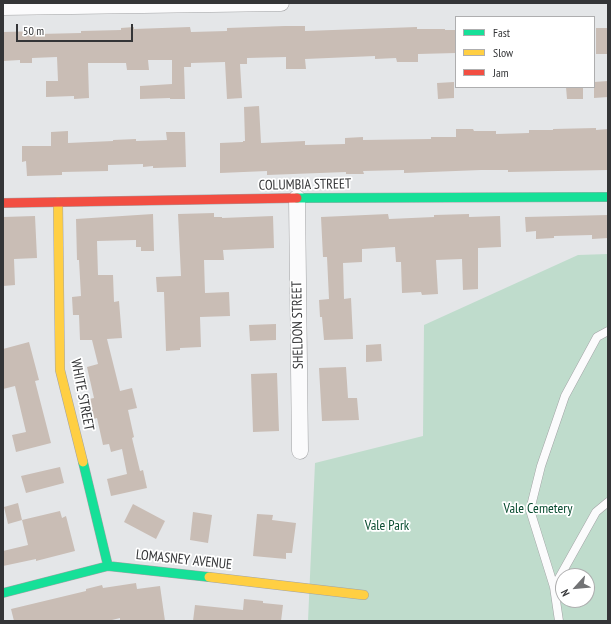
<!DOCTYPE html>
<style>
body{margin:0}
#map{position:relative;width:611px;height:624px;overflow:hidden;background:#e4e6e8;font-family:"PT Sans Narrow",sans-serif}
canvas{display:block}
.frame{position:absolute;inset:0;border:4px solid #343537;pointer-events:none}
.legend{position:absolute;left:455px;top:16px;width:140px;height:72px;box-sizing:border-box;background:#fff;border:1px solid #aeaeaf;margin:0;padding:5px 7px;list-style:none;font-size:12px;color:#343537}
.legend li{display:flex;align-items:center;gap:8px;height:20px}
.legend b{width:20px;border:1px solid #aeaeaf}
.north{position:absolute;left:555px;top:568px;width:40px;height:40px;box-sizing:border-box;background:#fff;border:1px solid #aeaeaf;border-radius:50%;rotate:243deg;font-size:11px;font-weight:700;line-height:16px;text-align:center;color:#343537}
.north::after{content:'';display:block;margin:auto;width:14px;height:18px;background:#727375;clip-path:polygon(50% 0,100% 100%,50% 72%,0 100%)}
.scale{position:absolute;left:16px;top:24px;width:117px;height:18px;box-sizing:border-box;border:2px solid #343537;border-top:0;padding-left:5px;font-size:12px;line-height:14px;white-space:nowrap;color:#343537;-webkit-text-stroke:3px #fff;paint-order:stroke}
</style>
<div id="map">
<canvas width="611" height="624"></canvas>
<div class="frame"></div>
<ul class="legend">
<li><b style="height:5px;background:#16e098"></b>Fast</li>
<li><b style="height:5px;background:#ffcf43"></b>Slow</li>
<li><b style="height:5px;background:#f24e42"></b>Jam</li>
</ul>
<div class="north">N</div>
<div class="scale">50 m</div>
</div>
<script>
const c = document.querySelector('canvas').getContext('2d');
c.lineJoin = 'round';
function fill(path, color) { c.fillStyle = color; c.fill(path, 'evenodd'); }
const toPath = rows => new Path2D(rows.map(r => 'M' + r).join(''));
function stroke(path, color, width, dash) { c.strokeStyle = color; c.lineWidth = width; c.lineCap = dash ? 'butt' : 'round'; c.setLineDash(dash || []); c.stroke(path); }
function write(font, color, halo, rows, align = 'center') {
  c.font = font + ' "PT Sans Narrow",sans-serif'; c.lineWidth = 3.5; c.setLineDash([]); c.textBaseline = 'middle'; c.strokeStyle = halo; c.fillStyle = color; for (const [text, x, y, turn = 0] of rows) {
    c.save(); c.translate(x, y); c.rotate((+turn || 0) * Math.PI / 180); c.textAlign = isNaN(turn) ? turn : align; if (halo) c.strokeText(text, 0, 0); c.fillText(text, 0, 0); c.restore();
  }
}
fill(toPath([
 [608,254,608,621,308,621,315,463,423,436,424,325,578,255],
 [563,576,587,576,587,600,563,600]
]), '#bfdccc');
fill(toPath([
 [285,26,305,26,305,31,417,27,417,29,445,29,445,30,456,30,456,53,418,54,418,62,397,62,396,58,375,59,375,56,305,59,306,69,286,69,286,57,247,58,247,64,240,64,242,98,227,99,225,62,191,63,191,67,184,67,185,99,170,99,170,98,140,99,140,86,172,84,172,60,148,60,149,70,127,70,126,63,88,63,89,98,74,99,74,96,46,97,46,81,58,81,57,57,32,58,32,63,20,63,20,60,3,61,3,32,39,31,39,34,81,33,81,31,121,30,121,28,134,27,134,29,190,27,191,32,227,31,227,28],
 [596,28,608,28,608,54,596,54],
 [608,81,608,97,594,98,594,82],
 [454,82,454,98,438,99,437,83],
 [566,87,583,87,583,99,567,99],
 [259,106,261,143,305,141,305,145,345,144,345,138,363,137,363,140,431,139,431,137,456,137,456,129,473,129,474,131,496,131,496,134,529,133,529,130,553,130,553,129,596,128,596,130,608,129,608,170,508,172,508,170,481,170,404,173,404,170,363,171,364,174,346,174,346,172,267,175,267,171,220,173,220,143,243,142,243,141,245,141,244,107],
 [68,131,68,143,113,141,113,140,136,139,136,141,167,140,166,132,185,132,186,167,153,168,153,166,143,167,143,164,108,165,108,171,62,172,62,175,27,176,26,161,22,162,22,146,51,146,51,132],
 [214,213,214,217,222,217,222,218,273,216,274,248,223,250,224,260,204,260,205,293,229,292,230,316,200,317,201,347,180,348,180,350,166,351,164,292,157,292,156,277,181,276,178,214],
 [153,214,154,251,141,251,141,247,136,247,136,240,97,241,98,275,113,275,114,302,119,301,122,338,107,339,120,391,132,388,137,408,128,410,134,437,132,438,140,471,143,470,147,488,111,496,107,479,127,474,122,449,111,452,109,444,103,445,97,418,94,419,89,399,94,398,87,367,98,364,92,340,80,340,79,315,73,315,72,297,81,296,79,260,77,260,76,219],
 [388,214,389,219,434,217,434,215,469,214,469,217,500,216,501,247,478,248,478,289,463,290,462,259,436,260,438,294,422,295,421,292,402,293,401,262,396,262,395,247,362,249,362,262,343,263,344,299,351,298,353,339,324,340,322,317,320,317,319,300,329,299,327,257,323,257,321,217],
 [608,215,608,238,592,239,592,235,554,236,554,238,536,239,536,231,526,232,525,217],
 [35,216,37,258,14,259,15,285,3,286,3,217],
 [276,324,276,340,250,341,249,325],
 [29,342,39,380,35,381,51,443,16,452,12,435,26,432,15,386,3,389,3,349],
 [381,344,382,361,366,362,366,345],
 [346,367,348,398,357,398,359,420,322,421,319,368],
 [277,373,279,431,253,432,251,374],
 [60,467,64,483,26,493,21,476],
 [18,503,22,520,8,524,4,507],
 [133,504,165,521,156,539,124,522],
 [60,511,62,518,66,516,75,551,36,561,36,559,3,566,3,551,28,545,22,520],
 [193,512,212,515,208,543,190,540],
 [257,514,273,515,272,520,296,523,292,553,286,553,286,559,253,556],
 [136,583,137,589,160,586,165,621,120,621,120,618,108,621,14,621,11,609,86,591,86,589,102,585,103,588],
 [244,599,263,601,263,603,283,605,281,621,193,621,195,605,243,610]
]), '#c9bdb5');
const lane = toPath([
 [554,587,596,512,608,502],
 [559,621,554,587,530,510,541,466,565,396,597,337,608,331]
]);
const street = toPath([
 [3,7,281,3],
 [297,198,300,451]
]);
const fast = toPath([
 [297,198,608,197],
 [83,462,108,566],
 [3,593,108,566,209,577]
]);
const slow = toPath([
 [58,202,60,370,83,462],
 [209,577,364,595]
]);
const jam = toPath([
 [3,203,297,198]
]);
stroke(lane, '#a2a3a5', 9);
stroke(street, '#a2a3a5', 17);
stroke(fast, '#a2a3a5', 10);
stroke(slow, '#a2a3a5', 10);
stroke(jam, '#a2a3a5', 10);
stroke(lane, '#fbfbfc', 8);
stroke(street, '#fbfbfc', 16);
stroke(fast, '#16e098', 9);
stroke(slow, '#ffcf43', 9);
stroke(jam, '#f24e42', 9);
write('14px', '#343537', '#fff', [
 ["COLUMBIA STREET",305,185,-1],
 ["SHELDON STREET",298,325,-91],
 ["WHITE STREET",82,395,79],
 ["LOMASNEY AVENUE",184,560,6]
]);
write('14px', '#094c30', '#fff', [
 ["Vale Cemetery",538,509],
 ["Vale Park",387,526]
]);
</script>
